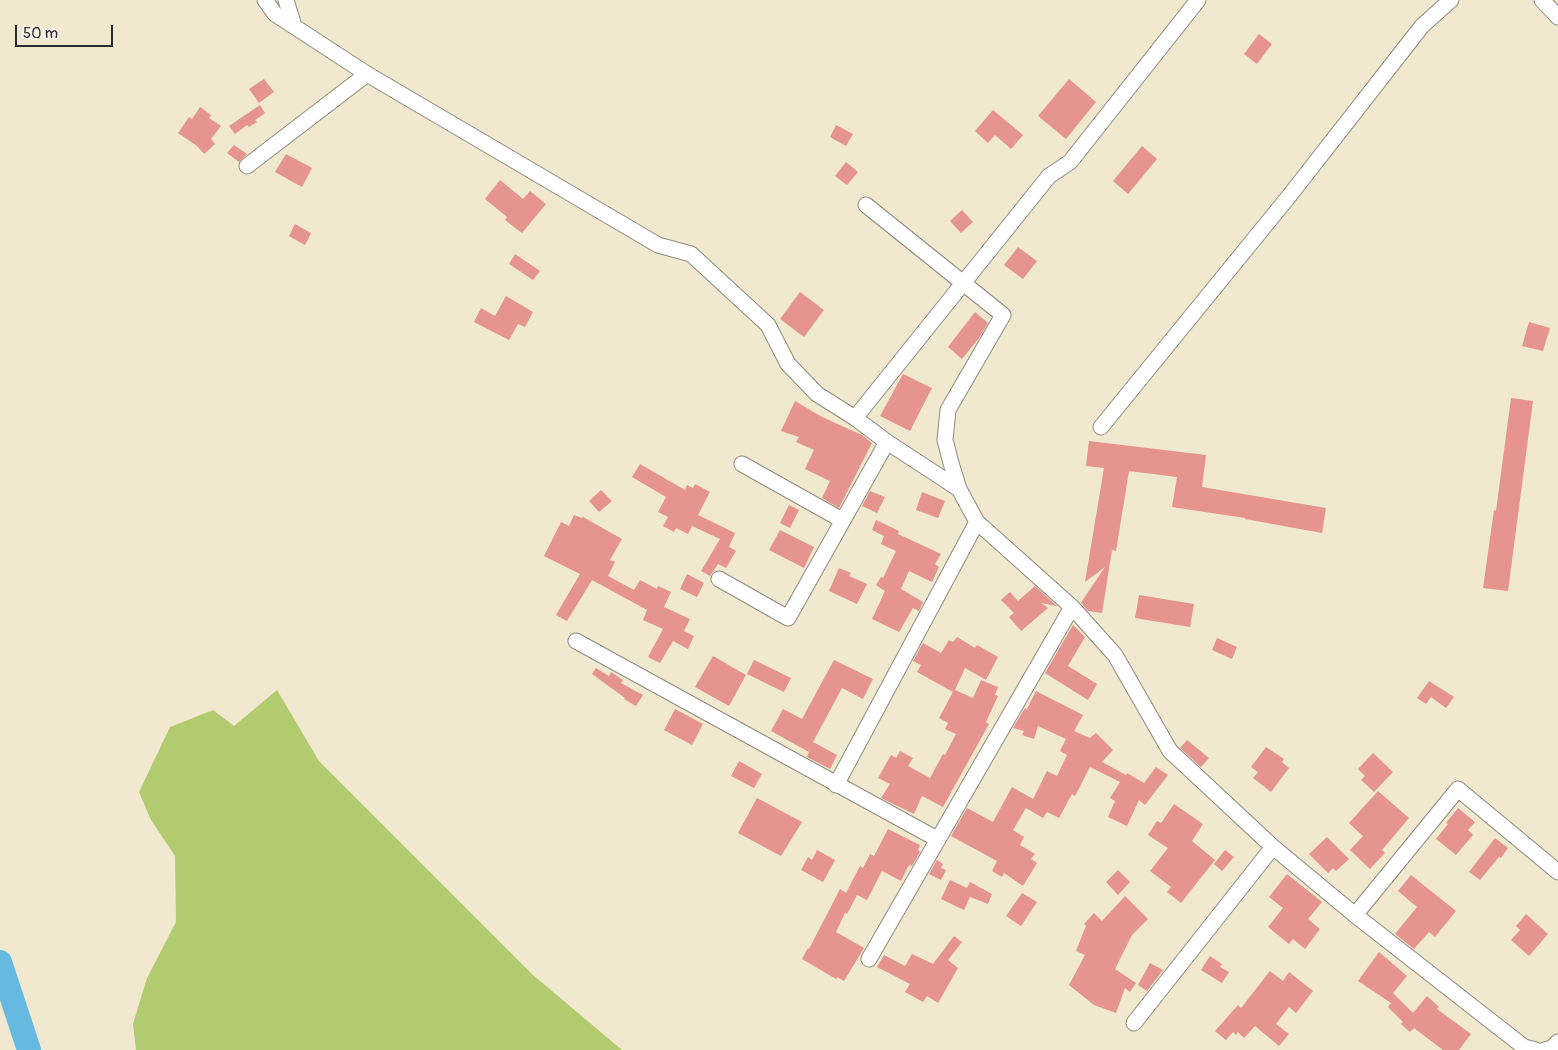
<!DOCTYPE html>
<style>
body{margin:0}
#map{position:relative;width:1558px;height:1050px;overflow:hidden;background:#f0e8cf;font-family:Pangolin,sans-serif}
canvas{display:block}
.scale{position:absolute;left:15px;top:25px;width:98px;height:22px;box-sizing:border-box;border:2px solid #2b2b2b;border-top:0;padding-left:6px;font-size:15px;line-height:18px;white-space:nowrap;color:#2b2b2b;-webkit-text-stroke:4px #f7f3e8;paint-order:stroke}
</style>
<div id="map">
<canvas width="1558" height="1050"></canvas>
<div class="scale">50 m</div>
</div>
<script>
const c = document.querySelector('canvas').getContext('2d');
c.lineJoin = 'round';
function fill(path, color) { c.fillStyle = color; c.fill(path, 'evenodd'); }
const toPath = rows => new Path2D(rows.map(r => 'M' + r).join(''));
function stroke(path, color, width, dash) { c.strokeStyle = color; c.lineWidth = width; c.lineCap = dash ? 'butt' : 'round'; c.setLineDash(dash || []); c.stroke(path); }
fill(toPath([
 [277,690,319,761,533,975,622,1050,136,1050,133,1024,147,978,176,922,175,856,151,820,139,792,170,727,213,710,234,726]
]), '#b3cb6f');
stroke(toPath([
 [0,962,29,1050]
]), '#66bae2', 24);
fill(toPath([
 [1259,34,1272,44,1257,64,1244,54],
 [264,79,274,92,259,103,249,89],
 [1069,79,1096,102,1066,139,1038,116],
 [260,105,265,113,255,120,257,122,249,127,247,125,235,134,229,126],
 [200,107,211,115,209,118,221,126,211,139,215,144,204,154,197,146,178,133,189,117,192,119],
 [993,110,1023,135,1011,149,995,135,988,143,975,131],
 [836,125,853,134,846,146,830,137],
 [234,145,247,154,239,162,227,153],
 [1142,146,1157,159,1128,194,1113,181],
 [286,154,312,168,302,187,275,172],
 [846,162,858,172,847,185,835,176],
 [500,180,523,199,530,191,546,204,522,233,505,220,507,217,485,199],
 [962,210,973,222,961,233,950,221],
 [295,224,311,233,305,245,289,236],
 [1018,247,1037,261,1023,279,1004,265],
 [515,254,540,271,533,280,509,264],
 [800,292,824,310,804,337,780,319],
 [506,296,533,312,525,327,518,324,509,340,474,322,481,308,495,316],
 [975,312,988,323,979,338,962,359,948,347],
 [1529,322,1550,328,1543,351,1522,346],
 [903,374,932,388,910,431,880,416],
 [1511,398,1533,401,1508,591,1483,588,1494,510,1496,511],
 [795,401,822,417,862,435,872,443,839,508,822,498,830,481,805,469,814,450,796,442,799,437,781,431],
 [1089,441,1206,455,1202,487,1326,508,1322,533,1245,519,1245,518,1172,507,1177,477,1129,471,1116,551,1112,550,1102,613,1088,611,1081,603,1082,601,1105,567,1085,582,1104,468,1086,466],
 [640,464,685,490,687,485,693,488,695,484,710,492,698,515,735,533,729,547,736,551,726,568,718,564,710,576,701,571,720,539,692,526,688,534,676,528,674,532,663,526,668,517,658,512,666,497,632,477],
 [601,490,612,501,599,512,589,501],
 [870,491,885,497,877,513,862,506],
 [922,492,945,501,938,518,916,510],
 [789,505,799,510,790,528,780,523],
 [574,515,582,518,583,517,622,539,610,560,615,562,608,576,634,590,640,580,657,589,658,586,671,592,664,607,690,619,684,631,694,636,688,649,673,641,660,663,648,657,663,629,643,620,647,610,592,580,567,621,556,615,580,574,544,556,561,522,569,526],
 [876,520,899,531,898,534,941,554,935,564,939,567,932,582,909,571,901,589,923,602,919,611,913,608,899,632,872,619,885,591,876,585,881,577,883,578,896,551,881,544,884,536,872,530],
 [780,530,814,547,804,568,769,550],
 [839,568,851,573,849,576,867,584,857,604,829,591],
 [687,574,704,583,697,597,680,589],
 [1035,586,1057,606,1041,603,1048,608,1021,631,1009,617,1014,613,1001,600,1010,592,1018,601],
 [1139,595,1194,604,1190,627,1135,618],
 [1073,625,1085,637,1068,666,1097,684,1088,700,1045,673],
 [957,637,975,648,977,645,998,657,986,680,965,668,955,690,973,698,981,680,998,687,995,695,998,696,986,722,989,724,943,807,922,796,914,814,881,798,890,784,878,778,891,755,896,758,900,751,913,758,908,766,930,778,943,754,945,755,956,734,945,729,948,723,939,718,953,692,917,672,921,665,913,661,923,643,941,653,949,640,953,642],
 [1217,638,1237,647,1232,659,1212,650],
 [713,656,746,675,729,706,695,687],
 [754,660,791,678,784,692,747,674],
 [834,660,873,679,863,699,842,688,813,742,837,755,830,769,807,757,809,752,771,731,783,709,802,719],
 [596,668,609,676,611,672,623,680,621,683,643,695,636,706,624,699,625,698,592,674],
 [1429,681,1454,697,1446,708,1431,697,1426,704,1417,698],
 [1036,691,1083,715,1074,731,1090,738,1096,733,1113,750,1102,762,1126,775,1127,773,1144,783,1156,767,1168,775,1145,805,1139,800,1127,826,1108,817,1115,801,1110,798,1120,782,1090,767,1075,796,1072,794,1059,818,1047,812,1043,818,1026,808,1013,830,1024,837,1020,845,1035,854,1031,859,1037,863,1023,886,1004,873,1002,877,992,871,997,861,951,836,967,808,993,822,1012,787,1033,799,1047,771,1057,776,1067,755,1060,751,1066,739,1038,726,1034,739,1022,735,1024,731,1013,728,1025,708,1027,709],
 [675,709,703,724,692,745,664,730],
 [1187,740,1209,758,1201,767,1180,748],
 [1266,747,1284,759,1282,762,1289,768,1271,792,1253,778,1258,772,1251,767],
 [1373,753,1393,772,1374,792,1361,780,1365,776,1358,769],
 [739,761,762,774,754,788,731,776],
 [1378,791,1409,818,1382,850,1385,853,1370,869,1350,850,1363,836,1349,823],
 [757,798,802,822,781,856,738,833],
 [1174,804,1203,824,1192,841,1215,860,1181,903,1167,892,1171,887,1150,871,1168,848,1148,835,1157,821,1161,823],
 [1458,808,1475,822,1468,830,1473,835,1456,855,1436,839,1448,824,1446,823],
 [888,829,920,845,918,850,920,852,912,866,910,865,908,867,901,881,882,871,867,900,857,895,847,914,845,913,836,932,864,948,844,981,837,977,836,979,802,959,808,948,809,949,840,889,846,893,860,866,863,868,870,854,874,856],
 [1327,837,1349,859,1336,871,1333,868,1328,873,1309,854],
 [1495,838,1508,848,1501,858,1499,857,1480,880,1469,872],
 [817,850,835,860,823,882,801,870,808,857,812,860],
 [1225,850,1234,857,1222,871,1214,864],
 [937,860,943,864,941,868,946,870,941,880,929,874],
 [1118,870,1130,882,1118,895,1106,882],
 [1287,874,1322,902,1308,919,1320,929,1305,949,1293,939,1289,944,1268,927,1283,908,1269,897],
 [1411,875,1456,911,1435,937,1429,932,1414,949,1395,934,1417,907,1398,891],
 [950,880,967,888,970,882,992,894,988,904,970,897,964,910,941,899],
 [1022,893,1037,902,1021,926,1006,916],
 [1125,896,1148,919,1132,935,1115,969,1136,983,1130,992,1125,988,1116,1013,1094,1005,1069,985,1085,955,1076,951,1086,926,1084,924,1094,913,1102,921],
 [1526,914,1548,934,1529,956,1511,940,1520,930,1516,926],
 [954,936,962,942,948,960,958,968,938,1003,927,996,923,1002,905,992,910,984,877,967,884,955,905,966,912,954,933,964],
 [1379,952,1407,976,1393,993,1413,1013,1427,996,1439,1007,1437,1009,1471,1034,1459,1050,1443,1050,1414,1028,1410,1032,1401,1024,1403,1022,1388,1007,1391,1003,1358,981],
 [1210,956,1222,964,1220,967,1229,972,1222,983,1201,970],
 [1150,963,1163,970,1147,991,1138,985],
 [1270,971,1283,981,1289,972,1313,991,1296,1013,1289,1007,1276,1024,1289,1034,1279,1046,1255,1026,1244,1038,1238,1032,1236,1035,1233,1032,1226,1040,1215,1031,1238,1005,1241,1008]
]), '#e5948f');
const minor = toPath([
 [265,0,275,14,367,74,658,245,691,254,768,325,788,364,817,394,855,418,887,442,959,489,977,522,1072,607,1115,655,1170,751,1273,847,1355,915,1524,1047,1536,1050],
 [286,0,294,26],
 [1542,0,1558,17],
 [247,166,367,74],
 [866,205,1003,315,948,410,945,440,951,463,959,489],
 [855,418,1049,176,1070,162,1198,0],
 [1101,427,1290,195,1422,26,1451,0],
 [742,464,842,520],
 [719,579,788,618,887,442],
 [576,641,937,839],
 [836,785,977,522],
 [1355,915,1458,789,1558,872],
 [869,959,1072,607],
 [1134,1023,1273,847],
 [1545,1050,1552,1048,1558,1042]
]);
stroke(minor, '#8e8a7d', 17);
stroke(minor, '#fff', 15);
</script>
